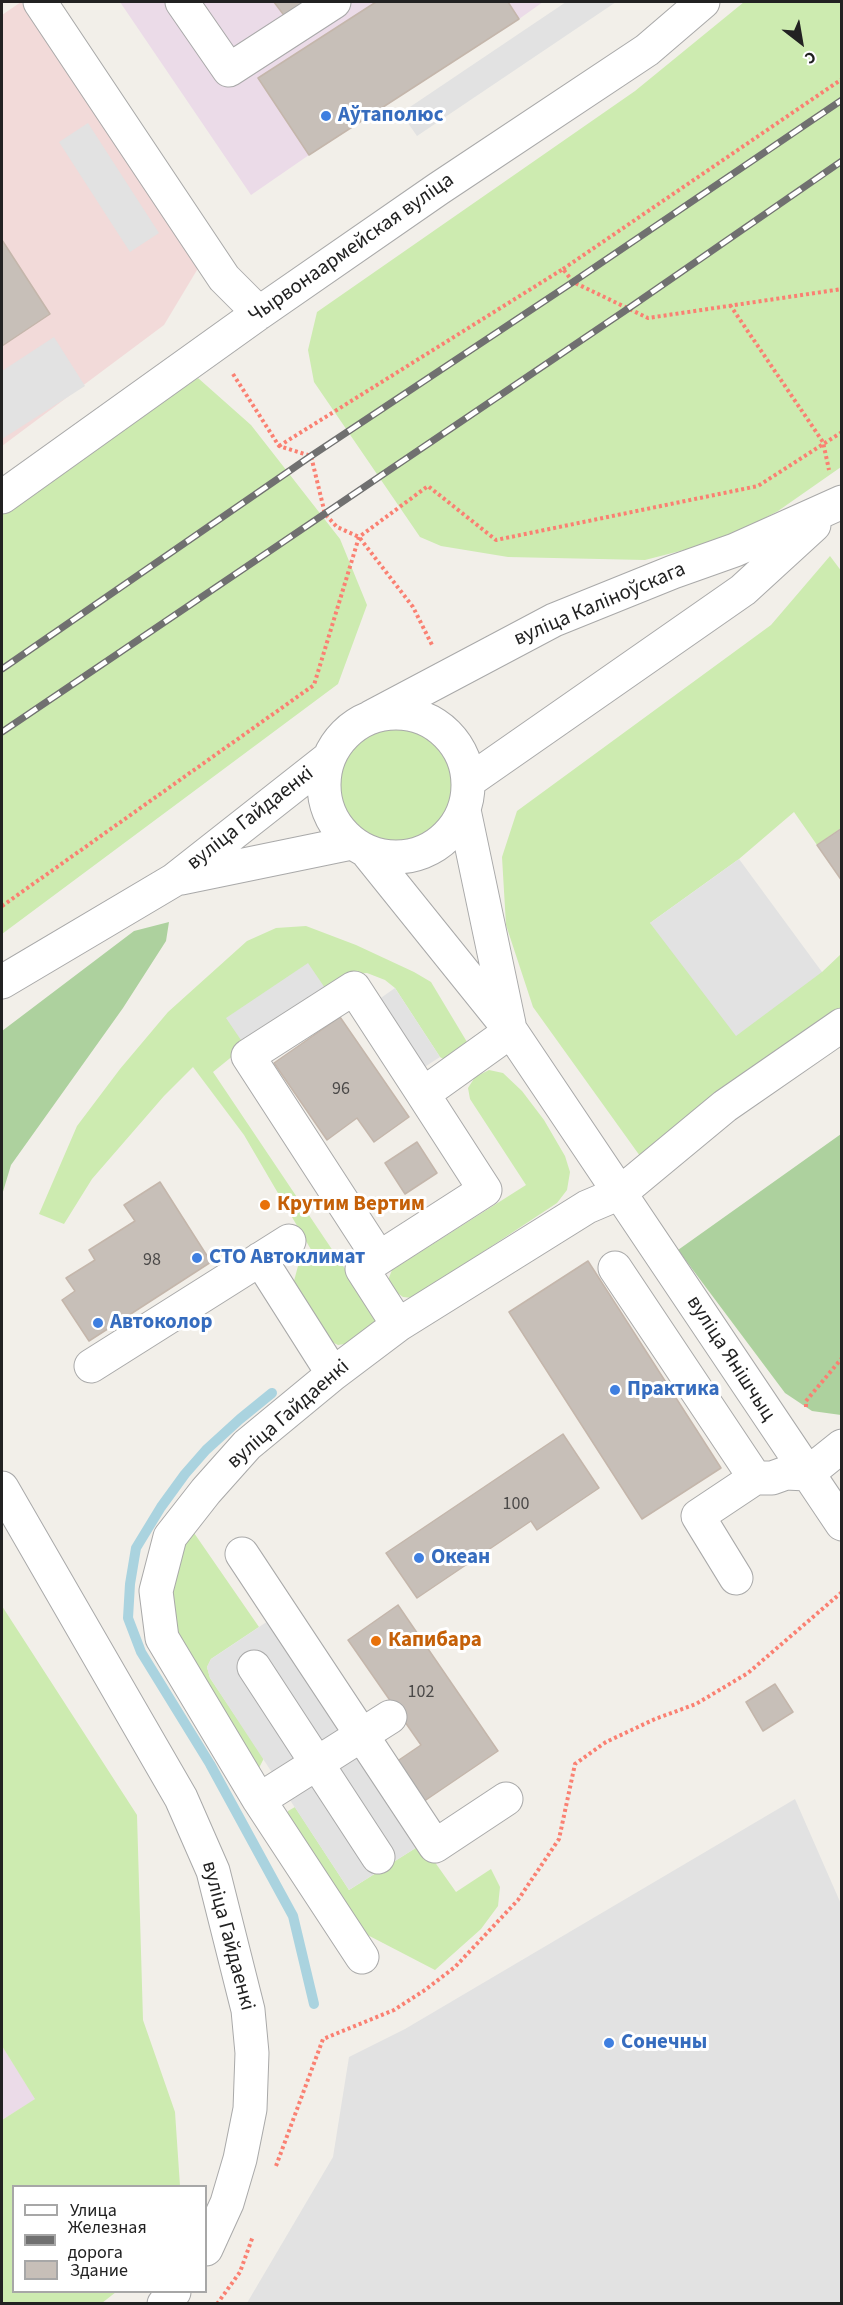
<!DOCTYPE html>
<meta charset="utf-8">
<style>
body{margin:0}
#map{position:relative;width:843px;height:2305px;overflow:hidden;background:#f2efe9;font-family:"Source Sans 3",sans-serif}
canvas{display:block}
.frame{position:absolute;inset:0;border:3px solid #222;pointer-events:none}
.legend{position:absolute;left:12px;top:2185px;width:195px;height:108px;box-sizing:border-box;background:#fff;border:2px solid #a7a7a7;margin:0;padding:8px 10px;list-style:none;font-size:18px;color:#222}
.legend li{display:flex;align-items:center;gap:12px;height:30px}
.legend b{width:30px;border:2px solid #a7a7a7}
.north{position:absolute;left:771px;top:12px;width:60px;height:60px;-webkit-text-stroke:4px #fff;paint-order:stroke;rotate:149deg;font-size:16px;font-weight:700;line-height:24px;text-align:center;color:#222}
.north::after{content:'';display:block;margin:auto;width:21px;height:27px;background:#222;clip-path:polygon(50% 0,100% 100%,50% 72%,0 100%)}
</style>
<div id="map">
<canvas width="843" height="2305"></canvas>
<div class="frame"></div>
<ul class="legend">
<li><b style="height:8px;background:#fff"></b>Улица</li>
<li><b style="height:8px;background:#707070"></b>Железная дорога</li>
<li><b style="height:16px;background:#c7bfb8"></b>Здание</li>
</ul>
<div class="north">С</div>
</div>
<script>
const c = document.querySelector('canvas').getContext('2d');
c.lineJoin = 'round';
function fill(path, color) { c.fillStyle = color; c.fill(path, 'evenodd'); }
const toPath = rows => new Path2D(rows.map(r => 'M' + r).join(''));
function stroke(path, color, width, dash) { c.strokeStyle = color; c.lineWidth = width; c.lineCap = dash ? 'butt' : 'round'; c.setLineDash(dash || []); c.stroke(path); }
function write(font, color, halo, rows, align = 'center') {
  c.font = font + ' "Source Sans 3",sans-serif'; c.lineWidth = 6; c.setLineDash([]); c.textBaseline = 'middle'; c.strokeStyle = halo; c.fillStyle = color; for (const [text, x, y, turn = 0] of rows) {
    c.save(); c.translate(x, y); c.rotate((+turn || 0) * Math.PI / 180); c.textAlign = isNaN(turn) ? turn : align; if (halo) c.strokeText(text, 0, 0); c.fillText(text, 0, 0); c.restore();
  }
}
fill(toPath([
 [21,2,200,265,164,325,2,446,2,15]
]), '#f2dad9');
fill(toPath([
 [120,2,543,2,519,19,309,155,251,195],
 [2,2046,36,2099,2,2120]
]), '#ebdbe8');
fill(toPath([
 [744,2,841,2,841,467,778,511,723,540,645,560,508,557,441,546,420,537,314,382,308,350,317,312,635,91],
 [198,378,251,425,340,539,367,605,338,684,2,934,2,513],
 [830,556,842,572,841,828,817,845,794,812,739,859,650,923,822,972,841,954,841,1010,645,1163,533,1007,506,925,502,857,517,811,771,625],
 '336 786a62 62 0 1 1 124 0a62 62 0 1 1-124 0Z',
 [306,926,356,945,414,972,431,982,467,1042,466,1050,450,1063,440,1057,395,988,385,980,367,973,351,974,245,1046,213,1072,382,1324,351,1343,338,1345,324,1338,297,1294,294,1281,298,1266,313,1253,244,1135,193,1067,164,1096,92,1179,64,1224,39,1214,77,1126,120,1069,168,1012,247,941,276,928],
 [489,1070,503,1073,522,1091,544,1120,565,1156,570,1172,567,1190,557,1203,413,1298,403,1297,393,1290,388,1280,392,1270,526,1185,470,1099,468,1088,475,1077],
 [192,1530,259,1627,211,1659,207,1667,210,1678,264,1758,259,1768,174,1640,167,1585,182,1547],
 [2,1606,137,1815,143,2020,175,2112,180,2186,14,2186,14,2292,116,2292,102,2303,2,2303,2,2120,35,2099,2,2046],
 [295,1807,349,1890,422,1844,456,1892,491,1869,500,1887,498,1906,481,1929,435,1970,356,1929,286,1819,288,1811]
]), '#cdebb0');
fill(toPath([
 [169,922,166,941,123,1008,11,1165,2,1195,2,1031,134,931],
 [841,1134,841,1415,812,1411,785,1393,678,1250]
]), '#add19e');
fill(toPath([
 [566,2,616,2,417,136,401,113],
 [88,123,159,233,130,252,59,142],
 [54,337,85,386,2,439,2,371],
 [739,859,822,972,736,1036,650,923],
 [308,963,327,991,245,1046,226,1018],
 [395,988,440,1057,420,1070,375,1002],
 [268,1621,422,1844,349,1890,210,1678,207,1667,211,1659],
 [795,1799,841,1904,841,2303,247,2303,333,2157,349,2057,405,2029]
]), '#e2e2e2');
stroke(toPath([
 [272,1393,240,1419,206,1450,185,1474,161,1507,136,1548,130,1584,128,1618,141,1652,210,1764,293,1916,314,2004]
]), '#aad3df', 10);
const building = toPath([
 [274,2,310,2,286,18,274,2],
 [376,2,508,2,519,19,309,155,258,78,376,2],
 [2,240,50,314,2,346,2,240],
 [842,828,842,881,817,845,842,828],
 [340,1017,409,1117,374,1142,357,1118,327,1140,274,1063,340,1017],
 [417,1142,437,1173,405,1194,385,1163,417,1142],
 [160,1182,211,1262,89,1341,62,1300,75,1291,66,1278,95,1260,89,1250,135,1221,124,1205,160,1182],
 [588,1261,721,1468,642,1519,509,1312,588,1261],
 [563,1434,599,1488,537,1530,531,1521,417,1598,386,1553,563,1434],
 [398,1605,498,1751,420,1804,393,1764,421,1745,348,1640,398,1605],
 [775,1684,793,1712,763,1731,746,1702,775,1684]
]);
fill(building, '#c7bfb8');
stroke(building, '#c4b6ab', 1.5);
const minor = toPath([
 [40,2,224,278,259,313],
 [182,2,229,70,334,2],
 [2,497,259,313,438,189,647,50,703,2],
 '324 785a72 72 0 1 1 144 0a72 72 0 1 1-144 0Z',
 [371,717,554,620,673,572,735,550,842,502],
 [469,781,743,590,814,525],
 [464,810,509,1024],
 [367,852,511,1031,842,1524],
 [181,878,351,843],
 [2,982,174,880,329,758],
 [379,1258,248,1056,354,988,423,1094],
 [260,1259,333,1374],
 [615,1268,755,1478],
 [398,1325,362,1269,485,1190,423,1094,511,1031],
 [91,1366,289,1241],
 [2,1488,181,1798,213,1871,248,2010,252,2053,250,2109,240,2159,227,2203,206,2249],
 [242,1554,435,1846,506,1799],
 [736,1578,698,1516,755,1478,772,1478,786,1473,807,1474,842,1446],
 [254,1667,378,1857],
 [259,1800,390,1717],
 [362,1957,259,1800,162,1638,156,1591,170,1537,206,1491,247,1445,333,1374,398,1325,587,1207,620,1193,725,1106,842,1025],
 [164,2304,174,2292]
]);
stroke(minor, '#a9a9a9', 35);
stroke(toPath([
 [563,269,842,79],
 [730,305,823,442,829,470],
 [233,374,279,446,311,456,325,514,337,527,359,537,413,607,433,647],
 [279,446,563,269,573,282,648,318,842,289],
 [2,906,314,685,359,537,428,486,496,540,758,486,842,432],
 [806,1407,806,1401,842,1358],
 [276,2166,323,2039,394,2010,425,1990,455,1967,518,1900,559,1839,575,1764,606,1742,655,1719,696,1704,748,1673,842,1592],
 [217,2304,240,2272,253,2236]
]), '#fa8072', 4, [3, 3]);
stroke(minor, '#fff', 33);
const rail = toPath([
 [2,669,311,456,573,282,842,100],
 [2,732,629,308,842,161]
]);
stroke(rail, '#707070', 7);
stroke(rail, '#fff', 4.5, [14]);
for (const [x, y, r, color] of [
 [326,116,6,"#3f7fe0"],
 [265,1205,6,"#e8710a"],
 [197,1258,6,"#3f7fe0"],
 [98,1323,6,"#3f7fe0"],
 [615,1390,6,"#3f7fe0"],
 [419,1558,6,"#3f7fe0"],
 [376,1641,6,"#e8710a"],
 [609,2043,6,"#3f7fe0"]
]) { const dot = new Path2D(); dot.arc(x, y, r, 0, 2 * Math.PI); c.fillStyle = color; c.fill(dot); stroke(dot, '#fff', 2); }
write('18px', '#4b4948', null, [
 ["96",341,1090],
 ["98",152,1261],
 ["100",516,1505],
 ["102",421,1693]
]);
write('bold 21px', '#366cbe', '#fff', [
 ["Аўтаполюс",338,116],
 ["СТО Автоклимат",209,1258],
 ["Автоколор",110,1323],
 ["Практика",627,1390],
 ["Океан",431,1558],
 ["Сонечны",621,2043]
], 'left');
write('21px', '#222', '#fff', [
 ["Чырвонаармейская вуліца",352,249,-35],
 ["вуліца Каліноўскага",600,605,-23],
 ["вуліца Гайдаенкі",251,819,-38],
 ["вуліца Янішчыц",730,1359,57],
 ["вуліца Гайдаенкі",289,1415,-41],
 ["вуліца Гайдаенкі",227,1936,75]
]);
write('bold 21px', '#c56008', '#fff', [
 ["Крутим Вертим",277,1205],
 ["Капибара",388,1641]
], 'left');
</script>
